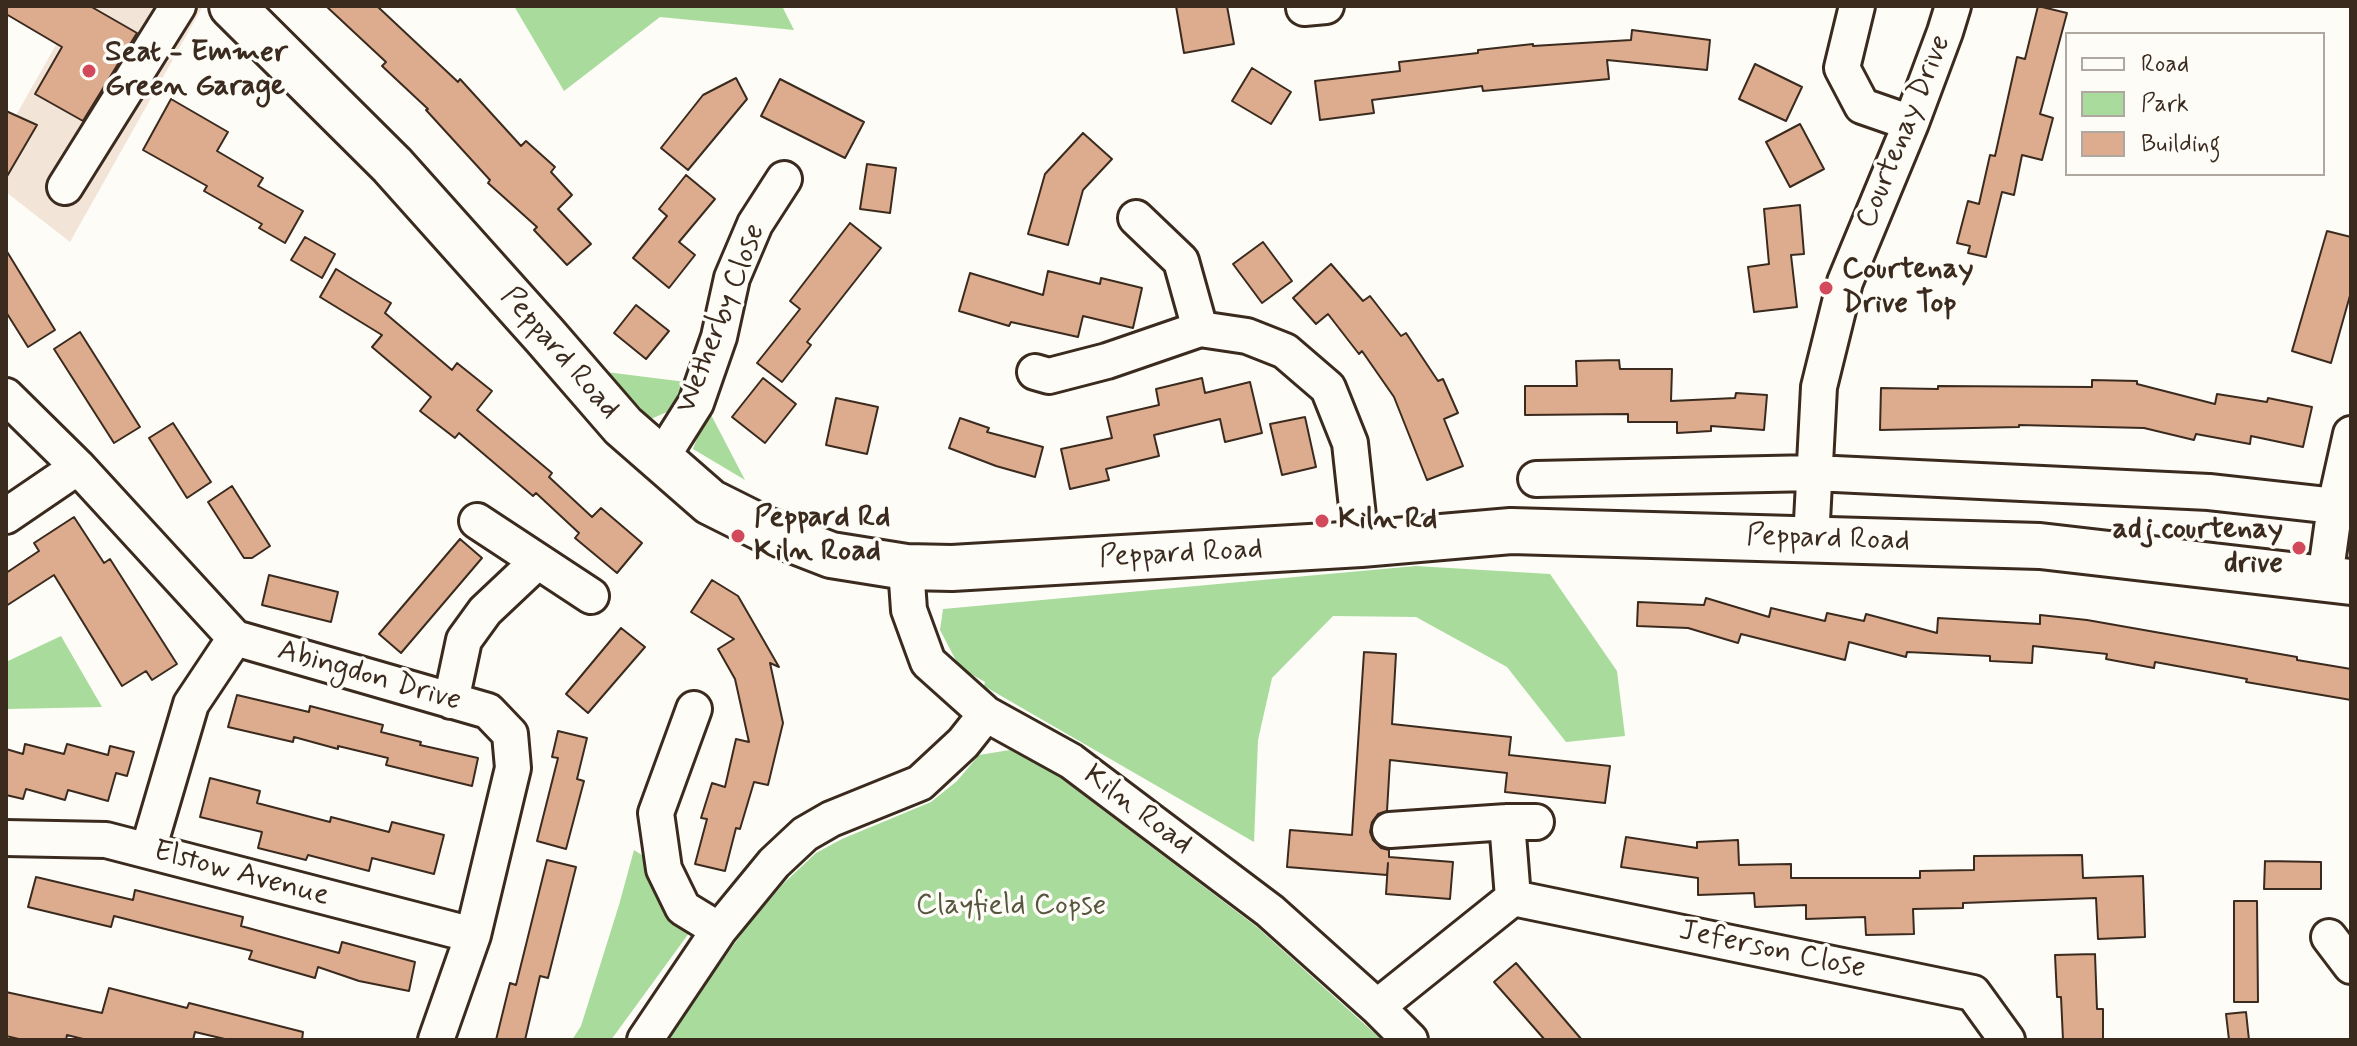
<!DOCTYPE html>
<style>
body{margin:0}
#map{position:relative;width:2357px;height:1046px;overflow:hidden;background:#fdfcf7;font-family:Mynerve,sans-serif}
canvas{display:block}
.frame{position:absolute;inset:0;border:8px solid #3b2a1e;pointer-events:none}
.legend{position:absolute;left:2065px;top:32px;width:260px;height:144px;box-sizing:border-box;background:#fdfcf7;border:2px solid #afa8a0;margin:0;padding:10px 14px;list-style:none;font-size:24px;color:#3b2a1e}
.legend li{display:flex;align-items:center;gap:16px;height:40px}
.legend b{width:40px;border:2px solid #afa8a0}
</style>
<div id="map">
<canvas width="2357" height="1046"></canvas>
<div class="frame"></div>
<ul class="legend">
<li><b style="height:10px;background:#fdfcf7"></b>Road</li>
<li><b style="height:22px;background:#a9db9d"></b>Park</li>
<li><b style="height:22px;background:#ddac8f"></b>Building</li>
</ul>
</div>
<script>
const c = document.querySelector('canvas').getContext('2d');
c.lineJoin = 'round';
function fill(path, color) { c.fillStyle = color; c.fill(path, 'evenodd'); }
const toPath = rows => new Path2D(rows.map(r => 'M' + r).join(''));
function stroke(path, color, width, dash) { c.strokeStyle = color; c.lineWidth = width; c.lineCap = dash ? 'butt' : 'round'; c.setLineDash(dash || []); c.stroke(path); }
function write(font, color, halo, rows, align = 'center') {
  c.font = font + ' Mynerve,sans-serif'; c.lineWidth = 7; c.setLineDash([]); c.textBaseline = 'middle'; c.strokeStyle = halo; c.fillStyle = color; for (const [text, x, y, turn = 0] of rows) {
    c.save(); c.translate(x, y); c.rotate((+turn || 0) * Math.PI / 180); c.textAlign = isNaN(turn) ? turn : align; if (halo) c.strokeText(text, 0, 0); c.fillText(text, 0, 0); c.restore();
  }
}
fill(toPath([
 [78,6,203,6,70,242,6,192,6,133]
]), '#f3e4d8');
fill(toPath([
 [514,6,782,6,794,30,660,17,564,91],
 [606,372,686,382,678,407,651,419],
 [708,409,745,480,693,449],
 [1416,566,1550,574,1617,671,1625,736,1566,742,1507,667,1416,617,1333,616,1272,678,1258,740,1254,842,984,686,985,682,960,668,940,630,943,609],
 [61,636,102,707,6,709,6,662],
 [1010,750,1058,776,1257,927,1382,1040,665,1040,748,925,784,883,816,853,842,839,931,802,957,781,979,755],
 [634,850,664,869,700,918,611,1040,572,1040,581,1026,619,905]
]), '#a9db9d');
const building = toPath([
 [6,6,90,6,137,33,83,121,35,94,62,47,6,14,6,6],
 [326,6,377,6,458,82,460,79,521,146,526,141,555,167,551,172,572,195,558,209,591,244,567,265,534,230,537,227,488,183,490,180,426,110,428,109,382,66,386,62,326,6],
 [1176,6,1227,6,1234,44,1184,53,1176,6],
 [2038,6,2067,13,2040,114,2053,118,2042,160,2022,155,2014,195,2002,192,1986,257,1968,253,1970,246,1957,243,1968,201,1979,204,1990,155,1995,156,2017,57,2025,59,2038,6],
 [1632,30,1710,40,1707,70,1607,60,1609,79,1483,91,1482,86,1372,100,1374,113,1320,120,1315,81,1400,71,1399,62,1478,53,1478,50,1533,44,1533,46,1631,40,1632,30],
 [1755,64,1802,87,1786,121,1739,99,1755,64],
 [1252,68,1291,92,1271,124,1232,101,1252,68],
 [736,78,747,99,688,170,661,148,703,95,736,78],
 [780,79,864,122,845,158,761,116,780,79],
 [171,99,228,132,217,151,263,178,258,186,303,211,285,243,259,228,262,224,204,191,207,186,143,150,171,99],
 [6,111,37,125,6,178,6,111],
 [1800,124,1824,169,1790,187,1766,142,1800,124],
 [1083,133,1112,159,1083,190,1068,245,1028,234,1045,174,1083,133],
 [867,164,896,168,890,213,860,209,867,164],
 [686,175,715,199,679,242,695,255,669,288,633,258,667,216,659,209,686,175],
 [1800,205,1804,254,1791,255,1797,307,1754,312,1748,267,1769,264,1764,209,1800,205],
 [850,223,881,248,807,342,811,345,782,382,757,363,800,309,790,301,850,223],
 [2327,231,2351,237,2351,292,2331,363,2292,351,2327,231],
 [305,237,335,254,322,278,291,260,305,237],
 [1263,242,1292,281,1262,303,1233,264,1263,242],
 [6,250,55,330,28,347,6,312,6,250],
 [1331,264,1363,301,1370,296,1401,336,1406,333,1438,381,1443,379,1458,413,1444,419,1463,466,1427,480,1394,397,1362,351,1359,354,1328,314,1316,324,1293,298,1331,264],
 [336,269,391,303,385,313,452,370,457,363,492,391,477,410,552,473,549,477,592,517,601,508,642,543,617,573,575,538,579,533,536,493,533,496,459,433,455,438,420,411,431,397,372,347,382,335,320,297,336,269],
 [1048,271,1100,284,1101,278,1142,288,1133,328,1083,316,1078,337,1011,322,1009,326,959,311,970,273,1043,295,1048,271],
 [636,305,669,331,646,359,614,333,636,305],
 [80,332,140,427,114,443,54,349,80,332],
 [1619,360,1620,369,1672,369,1671,401,1735,398,1736,393,1767,395,1764,430,1711,426,1711,431,1677,433,1677,422,1628,422,1628,414,1525,415,1525,386,1577,386,1576,361,1619,360],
 [763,378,796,404,765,443,732,417,763,378],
 [1202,378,1205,393,1250,382,1262,433,1225,442,1220,419,1154,435,1159,456,1106,469,1109,480,1070,489,1061,449,1112,438,1107,417,1159,405,1156,389,1202,378],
 [2092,380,2137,381,2137,384,2215,404,2217,394,2267,402,2268,398,2312,407,2303,447,2251,436,2250,444,2196,434,2194,440,2144,428,2019,425,2019,427,1880,430,1881,388,1938,389,1938,386,2092,387,2092,380],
 [836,398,878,407,867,454,826,445,836,398],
 [1305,417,1316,467,1282,475,1270,424,1305,417],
 [960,418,989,428,987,432,1043,447,1035,477,996,466,949,448,960,418],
 [173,423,211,482,187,498,149,438,173,423],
 [232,486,270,546,252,558,244,558,208,502,232,486],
 [74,517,104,563,110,559,177,664,152,680,146,671,122,686,54,575,6,606,6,573,39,551,34,543,74,517],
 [460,539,482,558,401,653,379,634,460,539],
 [269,575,338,592,331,622,262,605,269,575],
 [712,580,738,596,779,667,770,663,783,723,768,785,754,782,740,829,736,828,725,871,695,864,707,819,701,818,712,783,725,787,736,739,749,742,735,679,718,649,734,639,691,612,712,580],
 [1706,598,1769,617,1771,608,1825,621,1827,613,1864,621,1866,614,1937,633,1938,618,2040,624,2040,615,2087,620,2297,657,2297,660,2351,669,2351,700,2246,682,2247,679,2155,662,2154,668,2106,659,2107,654,2033,646,2032,663,1990,661,1990,656,1907,652,1906,657,1849,642,1845,660,1741,634,1738,643,1688,628,1637,626,1638,602,1704,605,1706,598],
 [621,628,645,647,588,713,566,694,621,628],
 [1364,652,1396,654,1392,724,1511,737,1509,755,1610,766,1605,803,1505,792,1507,773,1390,760,1387,811,1378,814,1372,822,1370,832,1373,840,1381,848,1389,850,1389,857,1453,862,1450,899,1386,894,1388,863,1387,875,1287,867,1290,830,1352,835,1364,652],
 [237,695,309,712,310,706,383,725,381,732,421,742,420,745,478,758,472,786,386,765,388,758,338,746,338,749,294,737,293,742,228,727,237,695],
 [558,731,587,738,577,779,584,781,566,849,537,841,558,758,552,757,558,731],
 [25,744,64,754,67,744,108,755,110,746,134,752,127,776,116,773,108,801,68,790,65,800,26,789,23,799,6,795,6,749,23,754,25,744],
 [210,778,260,791,257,803,330,822,331,817,389,832,392,822,444,835,434,874,372,858,369,871,308,855,306,860,258,848,262,832,200,817,210,778],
 [1626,837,1697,848,1697,842,1738,840,1739,865,1791,864,1791,878,1920,878,1920,871,1974,870,1974,856,2082,855,2083,878,2143,876,2145,937,2098,939,2096,898,1963,903,1963,908,1913,909,1914,934,1866,935,1865,917,1806,919,1806,905,1755,907,1754,893,1698,895,1698,878,1621,867,1626,837],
 [547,860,576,867,548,978,540,976,525,1040,496,1040,510,983,516,985,547,860],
 [2265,861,2321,862,2321,889,2264,889,2265,861],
 [36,877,133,900,135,890,243,917,241,926,339,953,342,942,415,962,409,991,359,981,318,967,315,978,249,959,252,951,114,916,111,927,28,907,36,877],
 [2234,901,2257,901,2258,1002,2234,1002,2234,901],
 [2095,954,2097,1009,2103,1009,2103,1040,2063,1040,2061,997,2057,997,2055,955,2095,954],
 [1516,963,1582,1040,1545,1040,1494,982,1516,963],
 [109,988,187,1008,189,1003,303,1032,302,1040,229,1040,195,1032,193,1040,87,1040,67,1035,66,1040,23,1040,6,1036,6,992,102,1013,109,988],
 [2246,1012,2249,1040,2229,1040,2226,1014,2246,1012]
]);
fill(building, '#ddac8f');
stroke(building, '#3b2a1e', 2);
const minor = toPath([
 [1857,6,1842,68,1862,106,1911,123],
 [1304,8,1326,6],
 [65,187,178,6],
 [1136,218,1181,261,1200,329],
 [1035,372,1049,376,1107,361,1200,329,1247,336,1285,351,1328,388,1350,443,1361,544],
 [6,396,78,467,235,638,488,711,510,734,513,768,473,935,436,1040],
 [660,460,696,403,719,337,732,278,755,224,784,179],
 [1536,479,1814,473,2209,492,2335,506],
 [6,516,78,467],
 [477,521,591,596],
 [1811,540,1819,387,1845,282,1911,123,1945,32,1953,6],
 [906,567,909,610,928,662,986,714,1071,761,1270,911,1377,1007,1410,1040],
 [2325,578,2335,506,2351,434],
 [451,701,464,640,485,611,538,561],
 [694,709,656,813,664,869,683,908,719,930],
 [1390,830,1507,822],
 [6,838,106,840,473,935],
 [148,850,191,704,235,638],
 [1513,898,1973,993,2007,1040],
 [2329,937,2351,966],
 [1377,1007,1513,898,1507,822,1536,822],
 [645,1040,719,930,774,863,805,834,831,819,920,783,963,743,986,714]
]);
const major = toPath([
 [232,6,392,165,545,336,623,426,710,502,764,529,831,555,906,567,952,568,1361,544,1511,531,2040,546,2351,582]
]);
stroke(minor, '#3b2a1e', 40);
stroke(major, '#3b2a1e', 50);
stroke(minor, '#fdfcf7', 34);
stroke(major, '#fdfcf7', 44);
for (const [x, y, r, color] of [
 [89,71,8,"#d1495b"],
 [1826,288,8,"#d1495b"],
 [1322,521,8,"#d1495b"],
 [738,536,8,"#d1495b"],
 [2299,548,8,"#d1495b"]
]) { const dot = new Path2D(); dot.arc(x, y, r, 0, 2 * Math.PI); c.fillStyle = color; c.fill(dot); stroke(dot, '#fdfcf7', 3); }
write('bold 30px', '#3b2a1e', '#fdfcf7', [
 ["Seat - Emmer",105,54],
 ["Green Garage",105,88],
 ["Courtenay",1842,271],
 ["Drive Top",1842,305],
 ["Peppard Rd",754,519],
 ["Kiln Road",754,553],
 ["Kiln Rd",1338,521],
 ["adj courtenay",2283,531,"right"],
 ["drive",2283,565,"right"]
], 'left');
write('30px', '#3b2a1e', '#fdfcf7', [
 ["Courtenay Drive",1905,132,-68],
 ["Wetherby Close",722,319,-69],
 ["Peppard Road",559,354,49],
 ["Peppard Road",1828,540,2],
 ["Peppard Road",1181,555,-3],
 ["Abingdon Drive",369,677,16],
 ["Kiln Road",1137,811,37],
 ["Elstow Avenue",241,875,15],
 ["Jeferson Close",1772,951,12]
]);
write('30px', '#56563e', '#fdfcf7', [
 ["Clayfield Copse",1011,907]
]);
</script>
